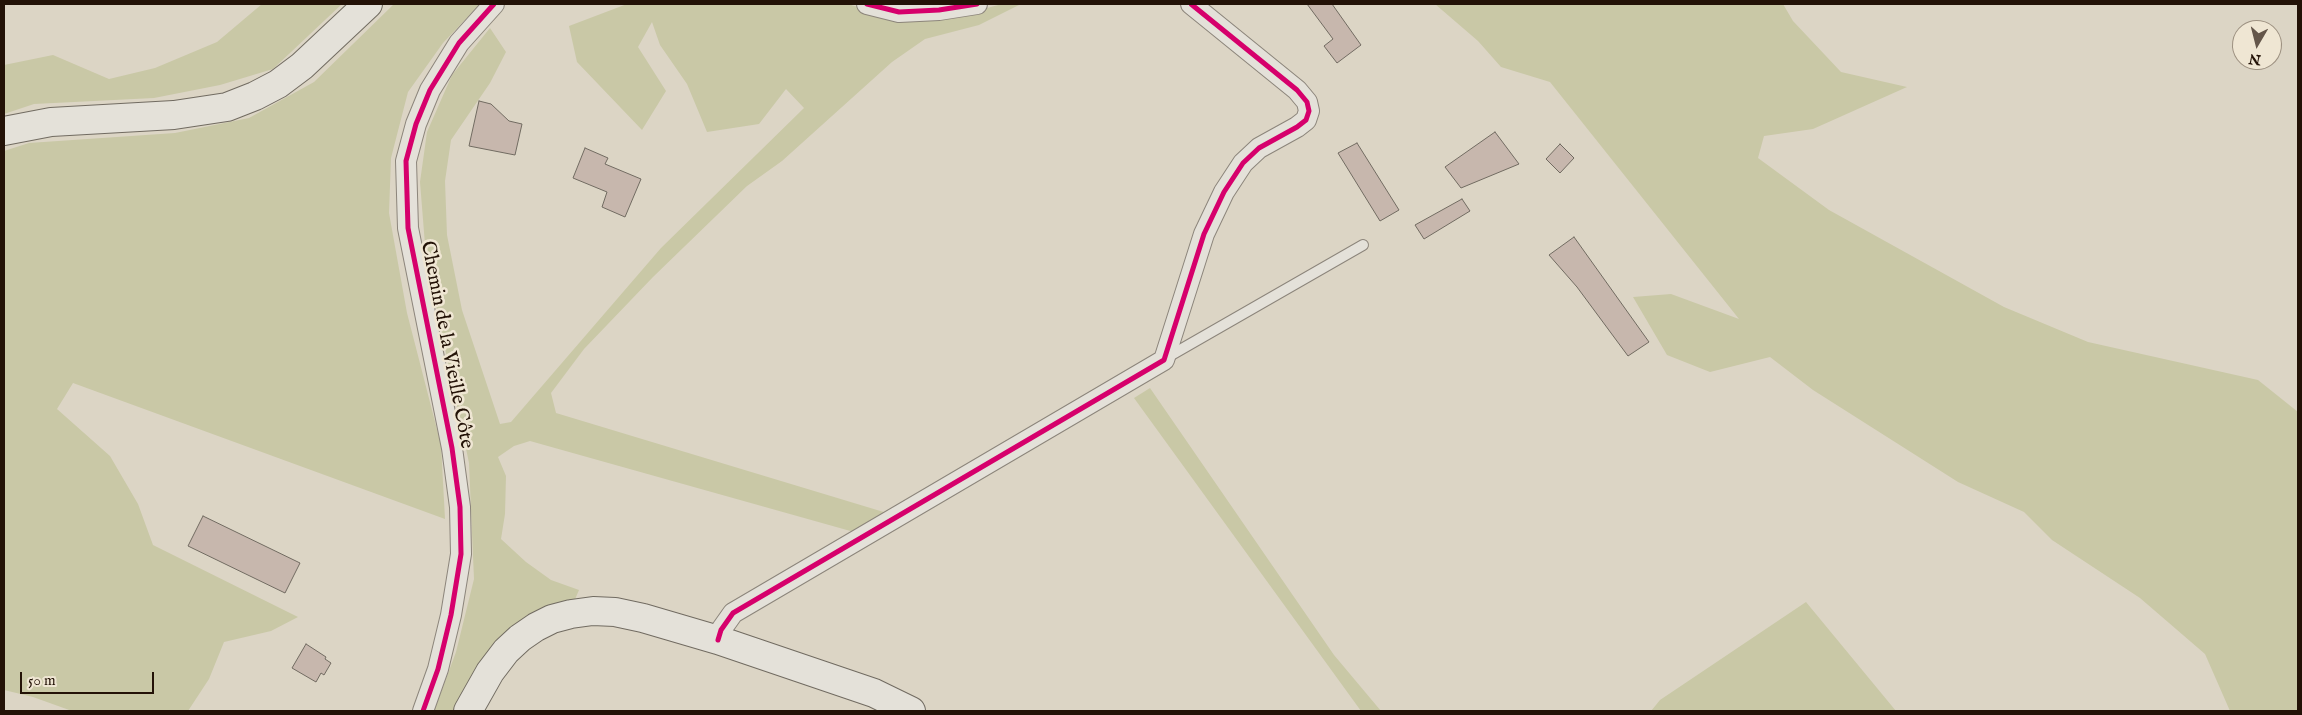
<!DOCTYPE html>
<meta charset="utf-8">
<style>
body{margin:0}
#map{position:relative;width:2302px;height:715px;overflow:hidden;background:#dcd5c5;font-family:"IM FELL English",serif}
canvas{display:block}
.frame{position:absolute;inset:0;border:5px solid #231207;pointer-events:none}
.north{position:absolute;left:2232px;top:20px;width:50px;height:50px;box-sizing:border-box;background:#efe6d3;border:1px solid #9d9181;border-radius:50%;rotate:188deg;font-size:14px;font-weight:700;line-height:20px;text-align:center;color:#231207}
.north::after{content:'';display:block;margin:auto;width:18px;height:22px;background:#64564a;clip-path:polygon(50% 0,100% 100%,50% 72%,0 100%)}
.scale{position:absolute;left:20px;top:672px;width:134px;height:22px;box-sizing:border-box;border:2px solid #231207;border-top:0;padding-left:6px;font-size:15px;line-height:18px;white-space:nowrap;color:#231207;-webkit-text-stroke:4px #efe6d3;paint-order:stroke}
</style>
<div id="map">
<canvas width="2302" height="715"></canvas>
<div class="frame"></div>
<div class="north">N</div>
<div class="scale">50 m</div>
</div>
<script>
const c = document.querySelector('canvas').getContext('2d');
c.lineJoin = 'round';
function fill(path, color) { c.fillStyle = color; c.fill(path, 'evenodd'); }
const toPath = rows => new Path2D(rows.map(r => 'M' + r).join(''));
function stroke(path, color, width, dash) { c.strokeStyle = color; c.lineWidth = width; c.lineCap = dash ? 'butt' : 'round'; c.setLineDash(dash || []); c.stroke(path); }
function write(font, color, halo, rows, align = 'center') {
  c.font = font + ' "IM FELL English",serif'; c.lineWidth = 5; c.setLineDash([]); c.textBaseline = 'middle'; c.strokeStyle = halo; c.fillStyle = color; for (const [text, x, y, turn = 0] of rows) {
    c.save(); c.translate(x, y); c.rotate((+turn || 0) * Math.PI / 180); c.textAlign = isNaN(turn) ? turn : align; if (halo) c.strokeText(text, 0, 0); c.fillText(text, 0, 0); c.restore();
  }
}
fill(toPath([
 [262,4,342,4,273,69,220,85,154,98,34,104,4,114,4,65,53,55,109,79,155,68,217,42],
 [394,4,480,4,443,43,408,92,391,158,389,213,407,313,441,445,445,519,73,383,57,409,110,456,138,504,153,545,298,617,271,631,224,642,209,679,188,711,72,711,33,697,4,690,4,151,29,143,175,133,249,118,314,82],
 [627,4,848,4,895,19,926,17,987,8,1002,4,1021,4,979,25,925,39,892,62,782,161,747,186,653,277,584,349,551,393,556,413,887,513,854,532,530,441,514,446,498,457,506,476,505,514,501,539,526,562,551,580,579,590,573,604,496,645,454,711,434,711,456,652,474,579,469,463,426,257,420,182,427,132,452,75,490,28,506,52,490,83,451,140,445,181,447,235,462,310,500,424,511,422,661,248,804,108,786,89,759,124,707,132,687,84,660,45,652,22,638,47,666,91,642,130,577,62,569,26],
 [1435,4,1783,4,1793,21,1841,72,1907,87,1813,129,1764,136,1758,158,1829,210,2004,307,2088,342,2258,380,2298,412,2298,711,2230,711,2205,654,2140,598,2052,540,2024,512,1958,482,1813,390,1770,357,1710,372,1667,355,1633,297,1671,294,1739,319,1550,82,1501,67,1478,41],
 [1150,388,1334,655,1381,711,1361,711,1134,398],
 [1806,602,1896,711,1651,711,1660,700]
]), '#c9c8a6');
const building = toPath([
 [1307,4,1332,4,1361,45,1337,63,1324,46,1333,39,1307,4],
 [479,101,491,104,509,121,522,124,515,155,469,146,479,101],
 [1495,132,1519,164,1461,188,1445,167,1495,132],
 [1357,143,1399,210,1380,221,1338,153,1357,143],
 [1560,144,1574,158,1560,173,1546,159,1560,144],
 [585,148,608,158,605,164,641,179,625,217,602,207,607,192,573,178,585,148],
 [1462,199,1470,211,1424,239,1415,225,1462,199],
 [1574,237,1649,342,1628,356,1577,287,1549,255,1574,237],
 [203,516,300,563,285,593,188,546,203,516],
 [306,644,326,657,325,659,331,663,324,675,321,673,316,682,292,668,306,644]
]);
fill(building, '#c7b7ad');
stroke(building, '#716b61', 1);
const lane = toPath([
 [1166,358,1363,245]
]);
const street = toPath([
 [867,4,899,12,939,10,977,4],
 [718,640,721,630,733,613,1164,360,1204,234,1224,192,1243,163,1259,148,1297,127,1306,120,1309,111,1307,102,1297,90,1191,4],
 [423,711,438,669,451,615,461,554,460,507,452,448,408,228,406,161,416,124,430,90,459,43,494,4]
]);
const secondary = toPath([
 [4,131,51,122,174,115,227,107,255,96,278,84,302,66,368,4],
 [468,711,490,672,506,651,520,638,536,627,552,619,571,614,593,611,615,612,643,618,718,640,874,693,911,711]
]);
stroke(lane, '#8c857b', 12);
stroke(street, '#8c857b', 22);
stroke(secondary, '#716b61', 30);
stroke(lane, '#e4e1d9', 10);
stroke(street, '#e4e1d9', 20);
stroke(secondary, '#e4e1d9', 28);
stroke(toPath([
 [867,4,899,12,939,10,977,4],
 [718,640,721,630,733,613,1164,360,1204,234,1224,192,1243,163,1259,148,1297,127,1306,120,1309,111,1307,102,1297,90,1191,4],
 [423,711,438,669,451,615,461,554,460,507,452,448,408,228,406,161,416,124,430,90,459,43,494,4]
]), '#d6006c', 5);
write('20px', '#231207', '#efe6d3', [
 ["Chemin de la Vieille Côte",446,345,79]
]);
</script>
